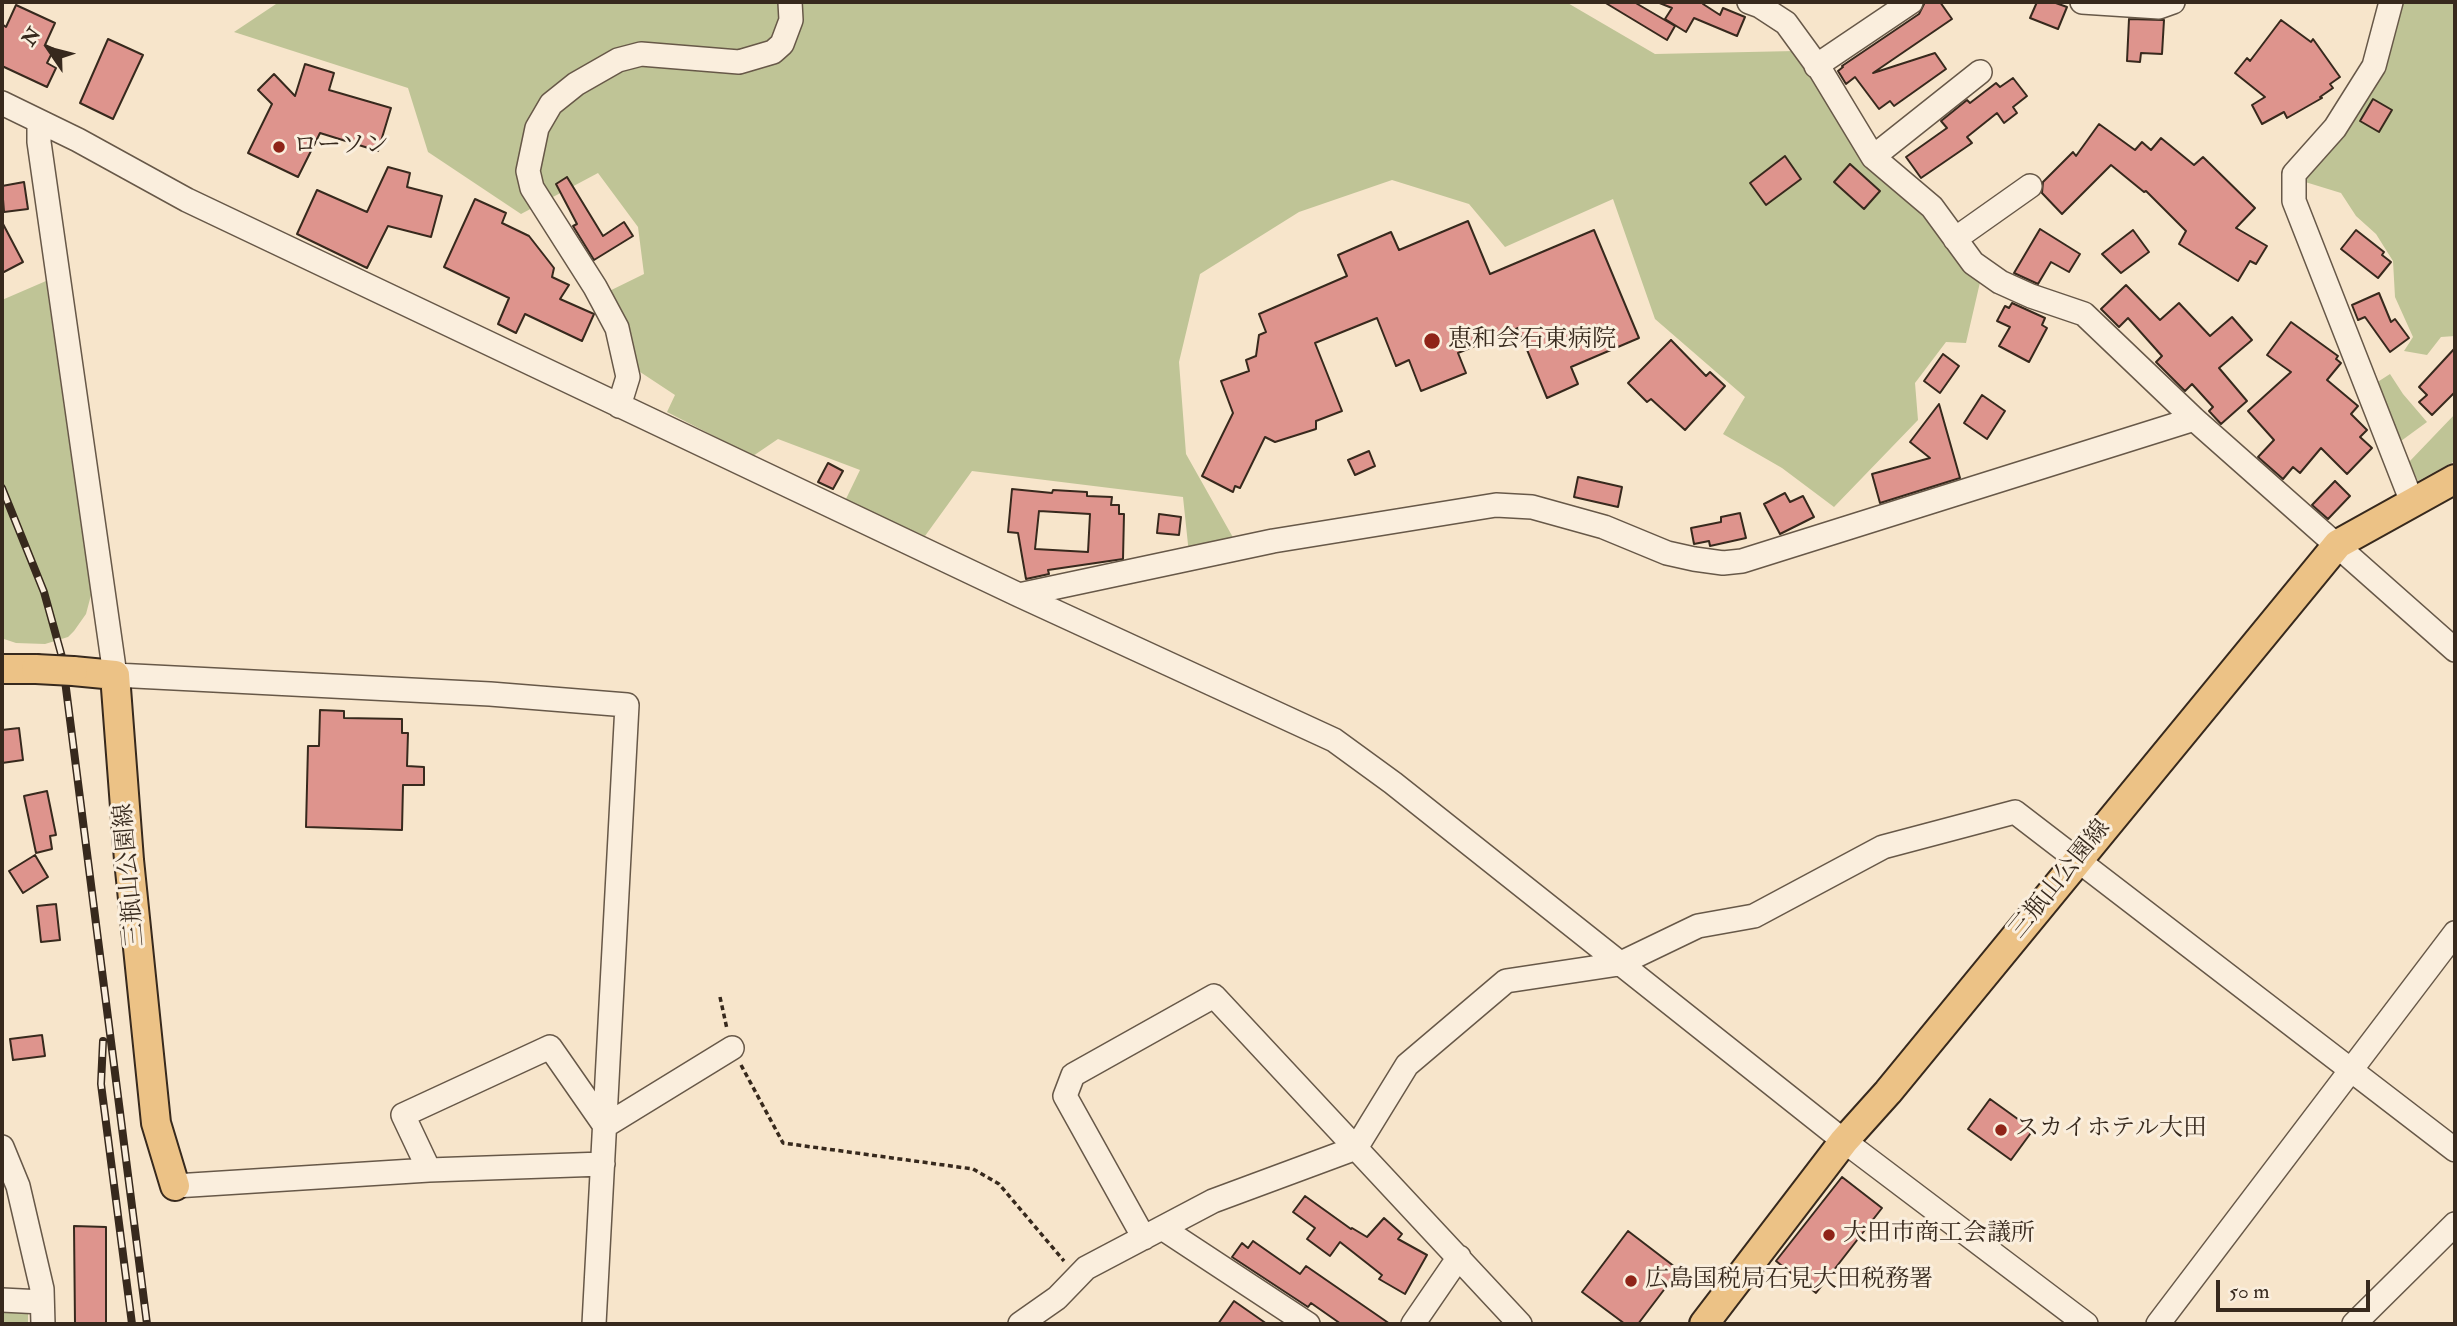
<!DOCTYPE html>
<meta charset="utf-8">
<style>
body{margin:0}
#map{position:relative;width:2457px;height:1326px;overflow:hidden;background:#f7e5cb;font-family:"IM FELL Double Pica",serif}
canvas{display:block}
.frame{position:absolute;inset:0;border:4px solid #37291d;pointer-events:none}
.north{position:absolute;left:14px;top:14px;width:70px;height:70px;-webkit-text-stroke:5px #faeedd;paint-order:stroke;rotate:305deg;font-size:19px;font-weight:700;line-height:28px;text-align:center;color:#37291d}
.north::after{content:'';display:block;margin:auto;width:24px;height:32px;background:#37291d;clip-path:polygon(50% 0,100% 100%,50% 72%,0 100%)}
.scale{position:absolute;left:2216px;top:1280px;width:154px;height:32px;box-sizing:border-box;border:4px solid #37291d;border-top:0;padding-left:9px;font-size:21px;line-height:24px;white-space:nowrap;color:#37291d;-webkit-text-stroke:5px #faeedd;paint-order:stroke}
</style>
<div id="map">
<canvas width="2457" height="1326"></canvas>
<div class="frame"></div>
<div class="north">N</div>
<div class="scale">50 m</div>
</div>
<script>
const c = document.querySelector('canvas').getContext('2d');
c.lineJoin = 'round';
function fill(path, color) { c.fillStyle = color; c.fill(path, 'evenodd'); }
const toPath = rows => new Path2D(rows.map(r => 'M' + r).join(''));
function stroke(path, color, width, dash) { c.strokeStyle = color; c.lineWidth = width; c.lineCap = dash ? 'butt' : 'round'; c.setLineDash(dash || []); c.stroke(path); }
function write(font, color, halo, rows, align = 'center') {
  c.font = font + ' "IM FELL Double Pica","Noto Serif JP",serif'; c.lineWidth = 6; c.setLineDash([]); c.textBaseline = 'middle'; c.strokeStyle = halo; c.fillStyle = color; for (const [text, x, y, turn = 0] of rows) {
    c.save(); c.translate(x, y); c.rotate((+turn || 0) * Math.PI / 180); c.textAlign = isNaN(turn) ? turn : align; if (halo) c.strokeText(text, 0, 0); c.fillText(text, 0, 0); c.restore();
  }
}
fill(toPath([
 [279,2,1566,2,1655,54,1795,51,1922,211,1981,278,1966,343,1946,342,1915,383,1918,420,1834,507,1782,468,1723,434,1745,397,1655,319,1613,199,1505,247,1469,204,1392,180,1299,212,1200,274,1179,362,1186,454,1235,541,1189,554,1183,497,972,471,925,536,845,501,860,470,778,439,753,456,667,412,675,395,628,364,589,301,644,274,638,227,598,173,521,214,428,152,408,88,234,32],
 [2396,2,2455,2,2455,336,2441,337,2427,355,2404,351,2413,337,2395,297,2393,261,2376,234,2356,216,2341,193,2302,181,2354,121,2378,83],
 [46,281,91,595,86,614,74,631,68,637,45,644,16,643,4,639,2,636,2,300],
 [2390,374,2403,394,2427,422,2401,441,2376,383],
 [2455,414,2455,461,2418,481,2409,462],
 [2,1308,28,1309,28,1324,2,1324]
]), '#bfc496');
const building = toPath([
 [1604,2,1634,2,1675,26,1667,40,1604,2],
 [1657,2,1704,2,1703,4,1720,15,1723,8,1745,17,1737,36,1694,18,1686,32,1665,19,1672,8,1657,2],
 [1925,2,1940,2,1952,19,1873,73,1935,53,1946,69,1894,106,1890,101,1879,109,1855,77,1846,84,1838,71,1843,67,1842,66,1919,14,1925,2],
 [2037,2,2053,2,2067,7,2058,29,2030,18,2037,2],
 [16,5,55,23,45,45,54,49,47,63,56,68,47,87,2,66,2,24,6,27,16,5],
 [2129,19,2164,20,2162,54,2141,53,2140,62,2127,61,2129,19],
 [2281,20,2311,42,2313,39,2340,77,2330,84,2333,88,2320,97,2322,98,2287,118,2284,112,2262,124,2252,105,2265,97,2235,73,2247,58,2250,61,2281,20],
 [108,39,143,55,113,119,80,103,108,39],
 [305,64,334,73,329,90,391,108,378,151,320,133,298,177,248,153,272,104,258,90,274,74,295,96,305,64],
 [2013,78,2027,96,2013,107,2017,113,2004,123,1997,113,1967,137,1972,143,1921,178,1906,157,1947,128,1941,121,1967,100,1970,103,1996,83,2000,87,2013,78],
 [2373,99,2392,110,2379,132,2360,121,2373,99],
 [2099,124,2135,150,2142,142,2151,150,2161,138,2194,165,2203,157,2255,208,2236,228,2267,246,2256,264,2250,261,2238,281,2179,244,2186,231,2146,191,2144,192,2111,165,2062,214,2042,193,2043,182,2073,152,2076,156,2099,124],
 [1785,156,1801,179,1766,205,1750,183,1785,156],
 [1850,164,1880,191,1864,209,1834,182,1850,164],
 [388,167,410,173,407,187,442,196,431,237,388,226,367,268,297,234,317,190,367,212,388,167],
 [567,177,603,236,624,222,633,236,594,260,573,226,577,224,556,184,567,177],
 [24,182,28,209,4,212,2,186,24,182],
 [475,199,506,213,502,223,529,236,554,268,552,277,569,285,560,299,594,314,582,341,525,314,516,333,498,324,509,298,444,267,475,199],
 [1468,221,1490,274,1594,230,1639,338,1571,367,1578,384,1547,398,1518,328,1458,353,1466,373,1421,391,1409,360,1396,366,1377,318,1315,343,1342,411,1316,421,1316,429,1275,442,1265,437,1240,488,1235,486,1233,492,1202,476,1233,413,1221,381,1249,371,1246,360,1256,356,1259,335,1266,332,1259,314,1347,276,1338,255,1391,232,1399,250,1468,221],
 [2,222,23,262,2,273,2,222],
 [2040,229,2080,254,2069,272,2051,262,2038,284,2014,273,2040,229],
 [2133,230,2149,252,2121,273,2102,254,2133,230],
 [2356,230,2384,252,2382,255,2391,262,2378,278,2341,249,2356,230],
 [2126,285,2160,320,2179,303,2210,336,2232,317,2252,340,2219,368,2247,401,2221,424,2209,411,2213,407,2192,384,2185,391,2156,362,2162,356,2128,318,2119,327,2101,309,2126,285],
 [2379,293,2391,322,2395,319,2409,338,2390,352,2365,317,2358,320,2352,305,2379,293],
 [2012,303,2045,318,2042,325,2047,328,2029,362,1999,346,2010,327,1997,321,2005,306,2009,308,2012,303],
 [2291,322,2338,356,2336,359,2341,363,2327,380,2358,406,2351,414,2367,430,2360,437,2372,448,2347,474,2321,448,2300,473,2293,467,2283,479,2258,457,2274,440,2248,411,2291,372,2267,355,2291,322],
 [1671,340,1706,376,1710,372,1725,386,1685,430,1651,399,1647,402,1628,383,1671,340],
 [2455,348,2455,392,2432,415,2419,402,2427,395,2419,387,2455,348],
 [1943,354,1959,366,1940,393,1924,381,1943,354],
 [1982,395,2005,411,1987,439,1964,423,1982,395],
 [1939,404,1960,478,1880,503,1872,474,1930,458,1910,442,1939,404],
 [1369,451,1375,466,1355,475,1348,460,1369,451],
 [828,463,843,471,833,489,818,482,828,463],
 [1578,477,1622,487,1618,507,1574,497,1578,477],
 [2335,481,2350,496,2328,519,2312,505,2335,481],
 [1012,489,1052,493,1053,490,1087,492,1087,496,1112,497,1111,505,1119,505,1119,514,1124,514,1123,559,1048,570,1049,574,1026,579,1018,533,1008,532,1012,489],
 [1039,511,1090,514,1088,552,1035,549,1039,511],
 [1785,493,1790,502,1803,496,1814,517,1780,534,1764,504,1785,493],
 [1740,513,1746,538,1710,546,1709,541,1694,544,1691,528,1721,522,1721,517,1740,513],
 [1159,514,1181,517,1179,535,1157,533,1159,514],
 [320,710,344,711,344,718,402,719,402,733,408,733,407,766,424,767,424,785,403,785,402,830,306,827,308,746,319,746,320,710],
 [19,728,23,760,2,763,2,730,19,728],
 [47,791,56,835,50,836,52,849,36,853,24,796,47,791],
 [35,855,48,877,23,893,9,871,35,855],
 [56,904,60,940,41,942,37,906,56,904],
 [42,1035,45,1056,13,1060,10,1039,42,1035],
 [1990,1099,2033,1130,2011,1160,1968,1129,1990,1099],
 [1842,1177,1882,1208,1816,1293,1776,1261,1842,1177],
 [1305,1196,1351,1229,1352,1228,1367,1237,1384,1218,1402,1234,1398,1239,1427,1255,1405,1294,1379,1279,1382,1275,1340,1242,1330,1256,1307,1239,1315,1228,1293,1212,1305,1196],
 [74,1226,106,1227,106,1324,75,1324,74,1226],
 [1628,1231,1679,1270,1638,1324,1625,1324,1582,1292,1628,1231],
 [1253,1241,1300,1274,1306,1266,1390,1324,1341,1324,1311,1303,1308,1307,1232,1257,1242,1243,1248,1248,1253,1241],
 [1234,1301,1267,1324,1218,1324,1234,1301]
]);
fill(building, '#de948d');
stroke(building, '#37291d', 2);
const minor = toPath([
 [1749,2,1760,6,1786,23,1821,71,1873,157,1932,207,1973,263,2000,282,2031,296,2084,314,2194,419,2455,650],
 [2082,2,2159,7,2173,2],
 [2391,2,2374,66,2335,128,2294,174,2294,201,2412,502],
 [1816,66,1911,2],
 [2,103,78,140,187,200,1019,595,1334,740,1393,783,1844,1141,2086,1324],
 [39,123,39,142,115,675,490,694,627,705,594,1324],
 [1873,157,1980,72],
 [1955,239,2030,186],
 [619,406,628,377,617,328,595,287,532,188,528,171,537,128,551,104,576,84,618,60,641,54,739,62,773,52,782,44,791,20,790,2],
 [1019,595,1273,541,1496,505,1532,507,1604,527,1667,553,1694,559,1723,563,1742,561,2194,419],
 [2,1147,18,1186,42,1289,43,1324],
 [429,1170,403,1115,550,1047,605,1126,732,1048],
 [175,1186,429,1170,603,1164],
 [1162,1228,1308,1324],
 [1144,1238,1065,1096,1073,1075,1214,996,1520,1324],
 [2,1300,42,1302],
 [1020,1324,1057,1298,1086,1268,1213,1201,1356,1148,1407,1065,1506,981,1619,964,1698,926,1754,916,1883,847,2015,812,2455,1150],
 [1413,1324,1459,1257],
 [2158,1324,2455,933],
 [2354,1324,2455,1224]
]);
const major = toPath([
 [2,669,36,669],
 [73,671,115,675,129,860,156,1123,175,1186],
 [1704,1324,1844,1141,1888,1092,2338,544,2455,479]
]);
stroke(minor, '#675848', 26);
stroke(major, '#37291d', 32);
stroke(toPath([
 [720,997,727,1029],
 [741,1065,783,1143,973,1169,999,1184,1064,1261]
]), '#37291d', 3.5, [5, 3.5]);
stroke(minor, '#faeedd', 23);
stroke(major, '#ecc286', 28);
const rail = toPath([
 [2,488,44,592,62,657,147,1324],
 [103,1041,101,1084,132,1324]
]);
stroke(rail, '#37291d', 8);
stroke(rail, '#faeedd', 5, [16]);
const majorBridge = toPath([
 [36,669,73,671]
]);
stroke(majorBridge, '#37291d', 32, []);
stroke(majorBridge, '#ecc286', 28);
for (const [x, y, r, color] of [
 [279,147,7,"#8f2418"],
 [1432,341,9,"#8f2418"],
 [2001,1130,7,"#8f2418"],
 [1829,1235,7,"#8f2418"],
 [1631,1281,7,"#8f2418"]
]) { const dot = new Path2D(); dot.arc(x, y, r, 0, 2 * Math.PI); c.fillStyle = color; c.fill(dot); stroke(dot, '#faeedd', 2.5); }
write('24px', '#37291d', '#faeedd', [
 ["ローソン",293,147],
 ["恵和会石東病院",1448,341],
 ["スカイホテル大田",2015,1130],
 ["大田市商工会議所",1843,1235],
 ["広島国税局石見大田税務署",1645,1281]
], 'left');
write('24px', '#37291d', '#faeedd', [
 ["三瓶山公園線",131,875,-95],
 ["三瓶山公園線",2061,880,-51]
]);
</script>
